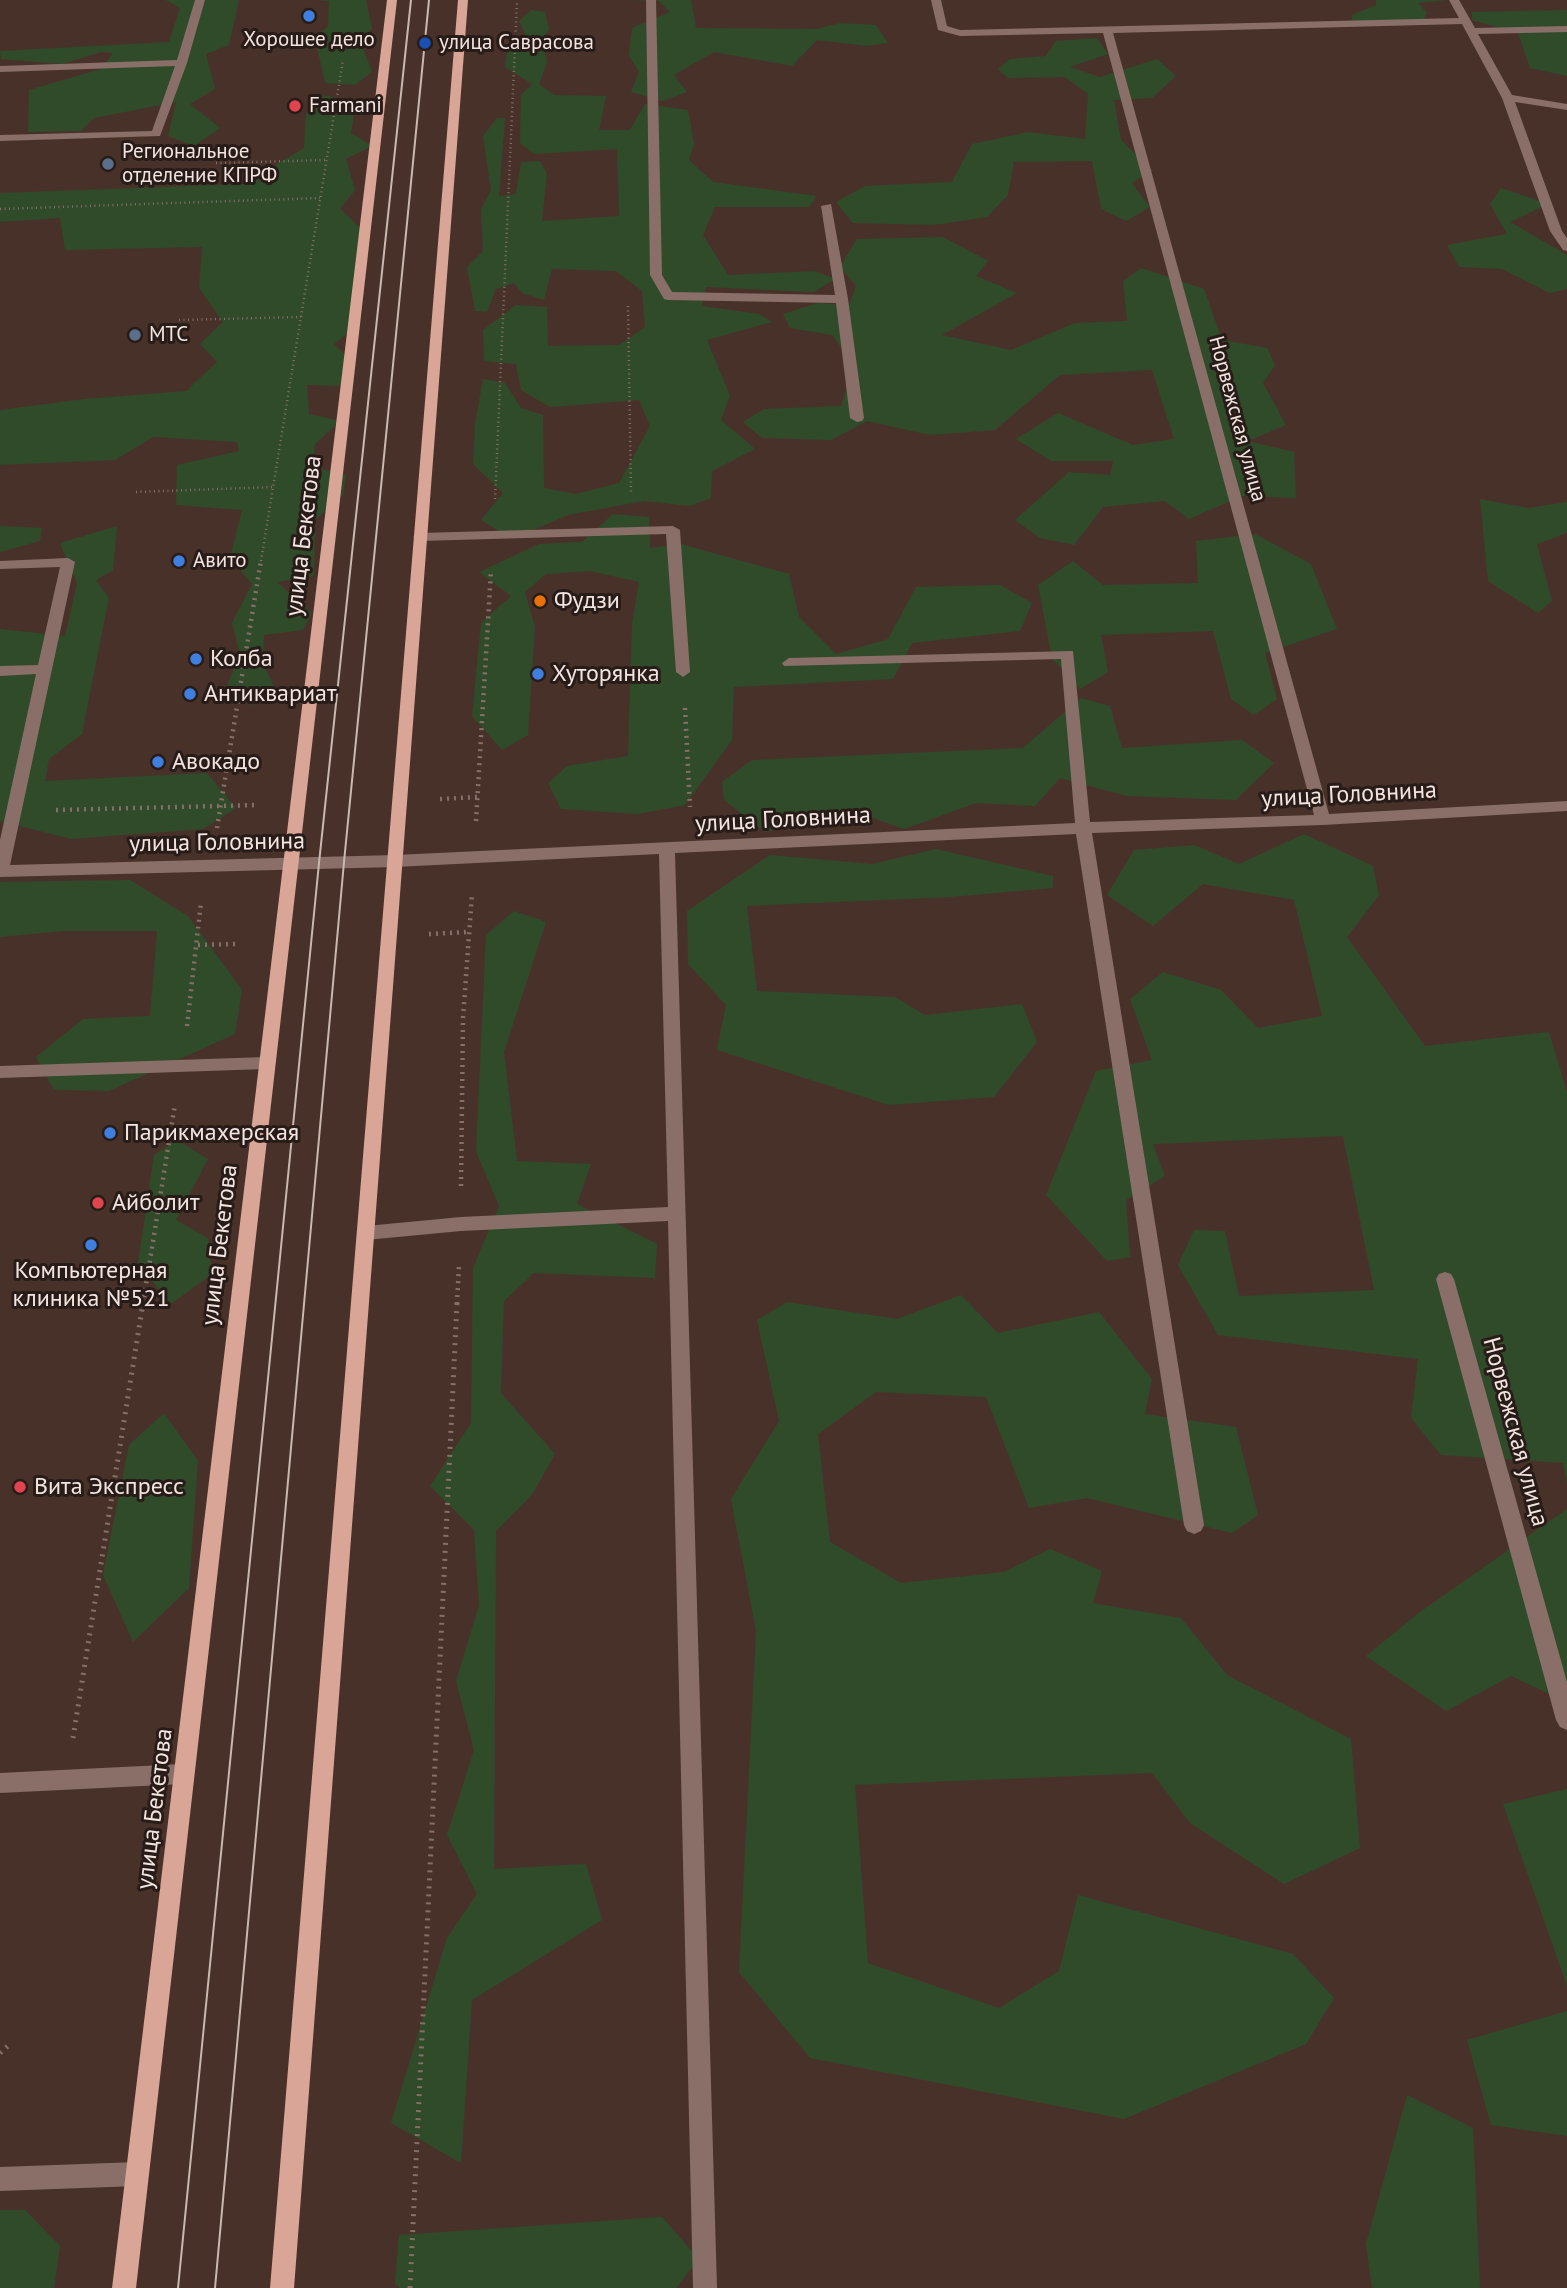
<!DOCTYPE html>
<meta charset="utf-8">
<style>
body{margin:0}
canvas{display:block;background:#483129}
</style>
<canvas width="1567" height="2288"></canvas>
<script>
const c = document.querySelector('canvas').getContext('2d');
c.lineJoin = 'round';
function fill(path, color) { c.fillStyle = color; c.fill(path, 'evenodd'); }
const toPath = rows => new Path2D(rows.map(r => 'M' + r).join(''));
function stroke(path, color, width, dash) { c.strokeStyle = color; c.lineWidth = width; c.lineCap = dash ? 'butt' : 'round'; c.setLineDash(dash || []); c.stroke(path); }
function write(font, color, halo, rows, align = 'center') {
  c.font = font + ' "PT Sans",sans-serif'; c.lineWidth = 6; c.setLineDash([]); c.textBaseline = 'middle'; c.strokeStyle = halo; c.fillStyle = color; for (const [text, x, y, turn = 0] of rows) {
    c.save(); c.translate(x, y); c.rotate((+turn || 0) * Math.PI / 180); c.textAlign = isNaN(turn) ? turn : align; if (halo) c.strokeText(text, 0, 0); c.fillText(text, 0, 0); c.restore();
  }
}
fill(toPath([
 [166,0,239,0,229,45,206,54,215,89,190,104,220,128,194,146,168,136,176,102,94,118,81,131,28,132,29,90,101,69,113,53,101,52,62,64,1,59,0,51,169,42,180,8],
 [317,0,366,0,372,29,360,40,372,72,355,85,325,83,315,38,328,26,329,1],
 [631,0,691,0,696,28,817,29,840,23,876,25,888,43,867,46,817,40,792,66,714,52,674,75,687,92,662,101,631,92,639,72,629,56,632,28,670,12,659,1],
 [1376,0,1447,0,1418,3,1427,13,1422,23,1352,21,1352,15,1376,5],
 [531,10,545,12,549,30,542,38,547,62,539,84,554,95,606,96,599,130,630,130,645,104,688,110,694,144,689,160,713,182,817,196,809,207,715,207,703,235,728,275,815,271,835,279,814,292,706,287,702,306,759,314,772,322,707,340,730,396,721,420,755,449,712,471,711,498,690,506,644,501,568,515,512,539,481,520,503,493,473,464,475,424,483,379,505,383,521,408,543,415,544,488,576,494,619,483,650,426,639,400,550,407,521,390,516,364,484,361,483,330,516,305,547,307,548,346,620,345,645,327,642,291,616,271,552,269,544,300,522,293,514,283,496,289,487,312,475,311,467,267,483,251,481,209,491,190,483,136,497,118,505,118,499,196,516,194,521,162,540,161,547,174,542,221,619,216,617,149,534,154,520,143,521,95,532,84,505,67,507,53,526,36,519,21],
 [1567,10,1567,76,1530,68,1518,33,1472,20,1472,12],
 [1097,38,1108,54,1070,67,1100,77,1157,59,1176,76,1152,98,1114,100,1121,140,1153,171,1132,183,1150,207,1126,221,1101,209,1092,161,1014,162,1008,195,987,217,934,225,853,223,836,202,865,186,952,182,972,144,1028,132,1085,139,1088,94,1065,77,1008,78,998,69,1010,59,1046,56,1056,41],
 [323,95,356,102,351,133,372,146,346,159,355,190,340,209,363,230,356,327,334,344,355,365,346,386,307,385,309,414,340,421,315,444,313,467,346,475,343,495,315,520,314,576,277,582,312,613,303,630,264,635,263,664,275,688,254,705,226,688,240,654,232,623,252,584,230,558,242,510,176,505,177,465,239,451,237,442,153,437,115,460,0,465,0,410,84,399,186,391,217,362,200,344,223,322,199,288,202,247,65,250,60,218,0,222,0,193,243,184,304,148,306,113],
 [1501,188,1548,204,1510,222,1567,255,1567,289,1550,293,1502,269,1459,267,1447,245,1507,234,1490,204],
 [943,237,988,261,976,276,1017,293,942,335,1011,350,1075,323,1127,321,1123,281,1141,268,1204,289,1222,340,1267,348,1275,365,1263,383,1286,425,1248,441,1294,452,1296,498,1242,496,1189,519,1165,501,1103,507,1074,545,1040,538,1015,520,1069,472,1110,475,1113,461,1051,461,1016,439,1058,413,1133,445,1174,439,1152,370,1060,375,995,430,930,435,867,421,831,440,762,438,743,422,764,409,841,406,854,365,832,335,790,328,783,314,818,303,849,305,856,286,840,267,857,239],
 [1480,499,1529,508,1567,502,1567,533,1537,544,1552,601,1538,613,1488,581],
 [613,514,649,517,650,548,681,544,789,574,799,617,836,654,888,639,916,587,1000,585,1032,603,1020,631,912,643,893,679,734,687,732,740,685,805,638,814,561,809,548,783,567,766,628,756,632,624,639,582,590,571,546,574,525,592,535,627,528,735,502,750,472,716,481,623,511,596,479,572,539,544,582,542],
 [0,526,42,528,40,541,0,552],
 [117,526,113,570,96,580,109,598,82,734,49,759,45,781,207,773,236,808,203,829,71,839,0,821,0,629,65,636,77,583,60,543],
 [1255,534,1311,564,1337,629,1265,653,1277,699,1254,715,1231,699,1213,631,1101,635,1108,672,1080,689,1052,658,1038,585,1073,561,1103,585,1198,583,1196,541],
 [1081,698,1110,706,1122,748,1242,740,1274,763,1236,800,1127,796,1060,778,1035,806,976,803,904,829,854,811,765,832,724,800,722,782,752,760,1023,748],
 [1304,834,1373,866,1379,895,1347,937,1425,1046,1549,1032,1567,1092,1567,1483,1563,1463,1441,1455,1411,1418,1418,1359,1218,1335,1178,1265,1194,1230,1225,1231,1239,1296,1374,1290,1343,1136,1153,1144,1165,1176,1126,1200,1130,1257,1107,1261,1046,1195,1096,1071,1152,1060,1130,999,1163,972,1221,990,1258,1028,1322,1016,1294,900,1203,884,1153,926,1107,895,1134,850,1194,845,1239,864],
 [936,849,1053,876,1053,888,951,897,747,906,757,991,895,997,925,1015,1022,1004,1037,1042,994,1097,889,1105,717,1050,726,1005,688,964,687,911,770,855,872,864],
 [130,880,188,916,242,990,235,1034,109,1091,54,1090,36,1057,83,1019,150,1016,157,931,63,931,0,937,0,882],
 [514,911,546,922,504,1052,517,1161,591,1164,577,1204,657,1244,655,1278,534,1273,504,1301,501,1393,555,1454,532,1495,496,1531,494,1869,586,1864,602,1920,472,2000,461,2163,391,2123,447,1938,477,1894,447,1835,474,1750,456,1681,479,1605,474,1530,430,1486,471,1423,473,1268,499,1206,476,1151,486,935],
 [177,1140,208,1159,176,1220,208,1238,212,1274,171,1304,138,1264,154,1155],
 [961,1295,998,1333,1099,1312,1152,1379,1145,1414,1236,1427,1258,1515,1232,1533,1087,1498,1029,1508,986,1397,876,1392,818,1434,830,1542,901,1583,1004,1572,1050,1549,1102,1571,1093,1603,1181,1618,1227,1675,1351,1739,1360,1848,1284,1884,1190,1823,1152,1773,855,1785,868,1963,999,2008,1059,1971,1078,1895,1293,1954,1334,1998,1306,2044,1124,2119,810,2058,739,1972,756,1631,731,1499,779,1421,757,1320,787,1302,897,1319],
 [164,1413,198,1461,189,1588,133,1642,103,1575,129,1445],
 [1567,1509,1567,1702,1511,1676,1446,1711,1366,1656,1420,1612],
 [1567,1789,1567,1986,1503,1804],
 [1567,2011,1567,2136,1491,2125,1467,2040],
 [1407,2095,1473,2128,1480,2288,1372,2288,1366,2244],
 [0,2210,25,2210,60,2246,54,2288,0,2288],
 [662,2217,699,2259,676,2288,400,2288,395,2284,399,2235]
]), '#304b2a');
stroke(toPath([
 [216,163,327,160],
 [0,209,320,198],
 [628,306,631,493],
 [179,320,301,317],
 [136,492,274,487],
 [495,499,517,0],
 [261,561,343,60]
]), '#847069', 2.5, [1, 3.5]);
stroke(toPath([
 [685,708,690,807],
 [440,799,477,797],
 [56,810,257,805],
 [476,821,491,571],
 [217,828,261,560],
 [429,934,467,932],
 [198,945,235,944],
 [187,1026,201,902],
 [461,1186,463,1018,472,894],
 [143,1304,175,1104],
 [457,1304,459,1265]
]), '#847069', 4.5, [2, 5]);
stroke(toPath([
 [73,1738,143,1303],
 [0,2053,9,2045],
 [410,2288,457,1303]
]), '#847069', 5, [2, 6]);
fill(toPath([
 [195,0,205,0,187,63,160,136,0,141,0,135,152,131,175,66,0,72,0,66,177,60,195,0],
 [646,0,656,0,662,275,672,292,835,295,821,206,831,204,848,299,864,418,862,421,857,422,850,418,836,303,668,300,664,299,650,275,646,0],
 [931,0,941,0,947,26,960,30,1459,18,1449,0,1459,0,1475,28,1567,26,1567,32,1478,34,1512,95,1567,104,1567,110,1515,102,1562,231,1567,238,1567,251,1563,250,1550,231,1502,98,1462,24,1113,33,1329,814,1567,801,1567,811,1323,825,1092,833,1204,1525,1201,1531,1194,1534,1187,1531,1184,1525,1076,834,675,853,717,2288,693,2288,668,1221,461,1231,366,1240,360,1238,357,1233,360,1228,366,1226,461,1217,668,1207,659,854,395,867,0,877,0,840,36,674,0,676,0,666,38,665,60,567,0,569,0,561,68,558,75,562,10,865,395,855,1075,823,1061,659,784,666,782,663,789,658,1073,651,1090,822,1314,815,1103,33,960,36,938,30,931,0],
 [673,526,680,530,690,672,683,677,676,672,666,534,420,541,413,537,420,533,673,526],
 [266,1057,272,1058,275,1063,272,1068,266,1069,0,1078,0,1066,266,1057],
 [1445,1272,1451,1274,1454,1279,1567,1682,1567,1730,1560,1727,1556,1720,1436,1279,1439,1274,1445,1272],
 [183,1764,191,1767,194,1774,191,1781,183,1784,0,1793,0,1773,183,1764],
 [137,2162,145,2166,149,2174,145,2182,137,2186,0,2191,0,2167,137,2162]
]), '#896f68');
fill(toPath([
 [387,0,397,0,136,2288,112,2288,387,0],
 [458,0,468,0,294,2288,270,2288,458,0]
]), '#d9a597');
stroke(toPath([
 [178,2288,319,863,411,0],
 [215,2288,344,862,429,0]
]), '#cab8b2', 2);
for (const [x, y, r, color] of [
 [309,16,7,"#3f7fe0"],
 [425,43,7,"#1a4fb4"],
 [295,106,7,"#e0444e"],
 [108,164,7,"#5c6f8a"],
 [135,335,7,"#5c6f8a"],
 [179,561,7,"#3f7fe0"],
 [540,601,7,"#e8710a"],
 [196,659,7,"#3f7fe0"],
 [538,674,7,"#3f7fe0"],
 [190,694,7,"#3f7fe0"],
 [158,762,7,"#3f7fe0"],
 [110,1133,7,"#3f7fe0"],
 [98,1203,7,"#e0444e"],
 [91,1245,7,"#3f7fe0"],
 [20,1487,7,"#e0444e"]
]) { const dot = new Path2D(); dot.arc(x, y, r, 0, 2 * Math.PI); c.fillStyle = color; c.fill(dot); stroke(dot, '#271c18', 2.5); }
write('21px', '#f4e4df', '#271c18', [
 ["Хорошее дело",309,40,"center"],
 ["улица Саврасова",439,43],
 ["Farmani",309,106],
 ["Региональное",122,152],
 ["отделение КПРФ",122,176],
 ["МТС",149,335],
 ["Авито",193,561]
], 'left');
write('21px', '#f4e4df', '#271c18', [
 ["Норвежская улица",1237,419,75]
]);
write('24px', '#f4e4df', '#271c18', [
 ["улица Бекетова",304,536,-83],
 ["улица Головнина",1349,795,-3],
 ["улица Головнина",783,820,-3],
 ["улица Головнина",217,843,-1],
 ["улица Бекетова",220,1245,-83],
 ["Норвежская улица",1515,1432,75],
 ["улица Бекетова",155,1809,-83]
]);
write('24px', '#f4e4df', '#271c18', [
 ["Фудзи",554,601],
 ["Колба",210,659],
 ["Хуторянка",552,674],
 ["Антиквариат",204,694],
 ["Авокадо",172,762],
 ["Парикмахерская",124,1133],
 ["Айболит",112,1203],
 ["Компьютерная",91,1271,"center"],
 ["клиника №521",91,1299,"center"],
 ["Вита Экспресс",34,1487]
], 'left');
</script>
